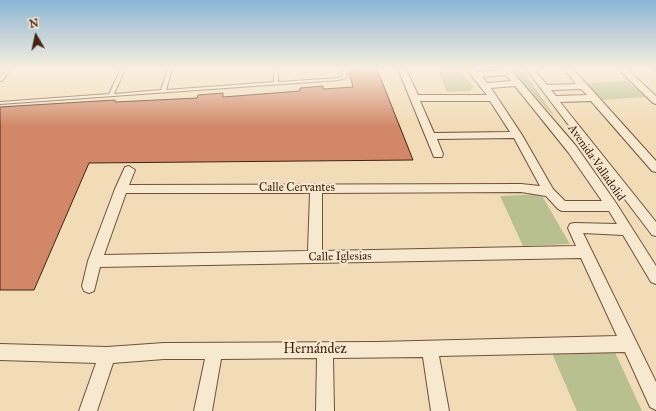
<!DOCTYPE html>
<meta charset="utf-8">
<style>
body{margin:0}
#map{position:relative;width:656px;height:411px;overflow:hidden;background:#f2dcb7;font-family:"IM FELL Great Primer",serif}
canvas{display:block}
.north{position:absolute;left:16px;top:16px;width:40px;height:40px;-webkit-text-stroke:3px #f7e8d0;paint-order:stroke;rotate:351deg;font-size:11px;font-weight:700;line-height:16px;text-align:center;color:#452315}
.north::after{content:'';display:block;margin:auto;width:14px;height:18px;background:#452315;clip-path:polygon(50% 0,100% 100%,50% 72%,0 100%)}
</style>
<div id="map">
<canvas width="656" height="411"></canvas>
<div class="north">N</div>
</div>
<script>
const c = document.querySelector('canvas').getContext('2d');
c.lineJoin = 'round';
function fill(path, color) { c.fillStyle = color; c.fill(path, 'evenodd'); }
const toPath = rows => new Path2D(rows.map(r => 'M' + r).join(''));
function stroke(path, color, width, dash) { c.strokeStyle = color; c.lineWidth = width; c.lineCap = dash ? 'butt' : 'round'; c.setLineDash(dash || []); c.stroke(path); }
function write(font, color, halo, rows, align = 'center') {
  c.font = font + ' "IM FELL Great Primer",serif'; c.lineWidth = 4; c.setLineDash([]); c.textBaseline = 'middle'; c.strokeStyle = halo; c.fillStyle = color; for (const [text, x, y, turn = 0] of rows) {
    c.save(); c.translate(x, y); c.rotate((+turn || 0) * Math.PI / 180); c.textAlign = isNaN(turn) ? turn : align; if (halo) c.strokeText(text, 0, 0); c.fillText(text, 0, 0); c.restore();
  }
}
fill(toPath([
 [437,69,458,69,474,87,470,91,447,92],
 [510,69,522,69,555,117],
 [627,81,646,97,602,100,585,83],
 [541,194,570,244,523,246,500,196],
 [614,350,642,411,577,411,551,351]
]), '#b9c08f');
const building = toPath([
 [358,69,377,69,413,160,89,163,34,290,0,290,0,107,115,100,115,102,197,98,198,95,223,93,223,97,300,91,300,88,323,86,323,89,353,87,349,72,358,71,358,69]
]);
fill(building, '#d18768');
stroke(building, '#452315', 1);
const lane = toPath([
 [7,69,11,69,2,81,0,81,0,77,7,69],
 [121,69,125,69,114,94,161,90,168,69,172,69,166,90,274,82,274,69,278,69,278,82,339,78,343,76,342,69,346,69,347,77,339,80,0,104,0,102,109,94,121,69],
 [653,69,656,69,656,71,655,71,653,69]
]);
const street = toPath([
 [398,69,406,69,418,95,487,95,466,69,475,69,478,72,510,69,576,146,616,203,656,266,656,284,651,282,623,235,583,233,656,382,656,410,650,407,625,352,439,356,449,411,431,411,423,357,333,358,334,411,316,411,317,358,221,359,212,411,194,411,205,359,164,359,113,363,97,411,79,411,96,363,0,360,0,344,107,347,164,343,377,342,617,336,581,258,100,267,94,291,89,293,84,291,82,286,88,261,115,189,125,167,129,166,135,170,129,185,521,184,540,186,514,138,437,139,443,154,442,157,434,157,398,69],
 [506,75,511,81,487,83,482,77,506,75],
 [515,86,568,152,602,201,565,201,553,189,522,135,491,88,515,86],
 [420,101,490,101,510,132,434,133,420,101],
 [521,192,546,196,558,209,562,211,609,211,617,224,574,223,570,224,568,228,576,246,322,251,322,193,521,192],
 [126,193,310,193,308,251,104,255,126,193],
 [526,69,534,69,547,85,576,84,564,69,573,69,656,161,656,172,652,171,591,101,560,102,656,222,656,236,652,235,526,69],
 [581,89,587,95,556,96,551,90,581,89],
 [618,69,627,69,656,96,656,104,653,103,618,69]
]);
stroke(lane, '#70513e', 2);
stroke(street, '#70513e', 2);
fill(lane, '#f7e8d0');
fill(street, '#f7e8d0');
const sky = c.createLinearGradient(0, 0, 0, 127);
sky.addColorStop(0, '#8bb6d5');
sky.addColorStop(0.54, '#f9efdf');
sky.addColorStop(1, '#f9efdf00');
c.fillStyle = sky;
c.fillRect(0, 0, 656, 127);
write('12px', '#452315', '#f7e8d0', [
 ["Avenida Valladolid",596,163,55],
 ["Calle Cervantes",297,188],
 ["Calle Iglesias",340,257,-1]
]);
write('14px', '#452315', '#f7e8d0', [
 ["Hernández",315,350]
]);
</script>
